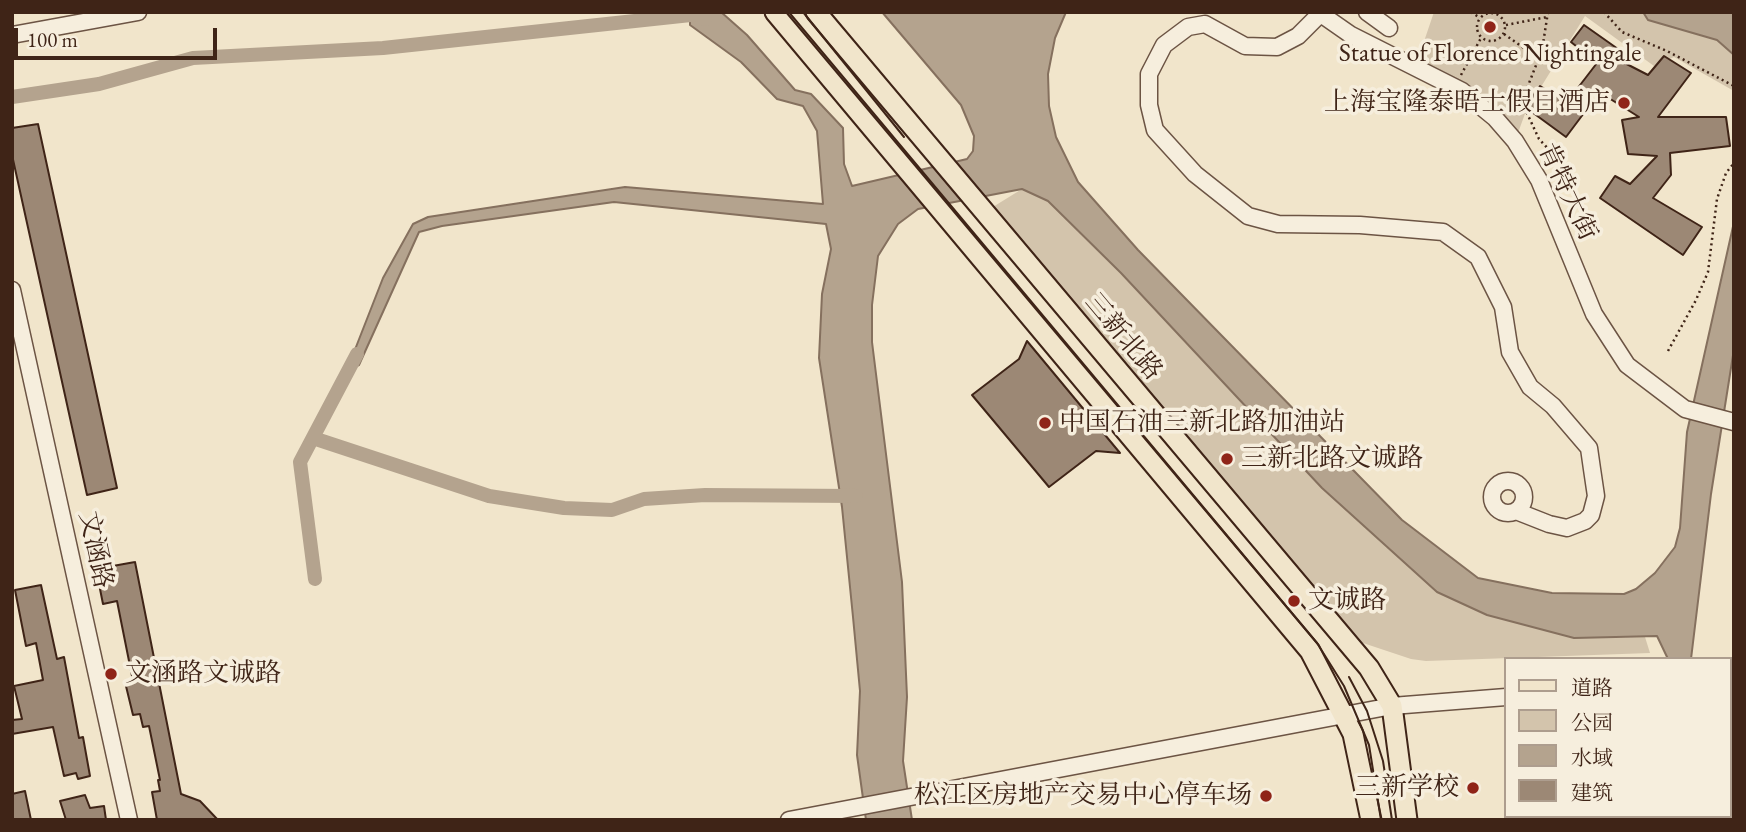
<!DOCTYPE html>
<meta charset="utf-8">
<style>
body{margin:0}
#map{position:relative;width:1746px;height:832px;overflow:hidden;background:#f1e5cb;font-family:"EB Garamond","Noto Serif SC",serif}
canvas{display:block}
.frame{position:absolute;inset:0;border:14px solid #3f2417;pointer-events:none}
.legend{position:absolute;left:1504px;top:657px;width:228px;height:161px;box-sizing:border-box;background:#f6eedd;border:2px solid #ad9d8e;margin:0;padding:9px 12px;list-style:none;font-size:21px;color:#3f2417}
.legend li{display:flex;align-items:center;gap:14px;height:35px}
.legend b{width:35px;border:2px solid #ad9d8e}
.scale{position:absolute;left:14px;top:28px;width:203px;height:32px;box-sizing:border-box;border:4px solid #3f2417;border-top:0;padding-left:9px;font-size:21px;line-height:24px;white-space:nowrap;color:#3f2417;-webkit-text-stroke:5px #f6eedd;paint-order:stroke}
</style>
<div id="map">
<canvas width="1746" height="832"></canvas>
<div class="frame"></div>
<ul class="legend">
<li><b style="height:9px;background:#f1e5cb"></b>道路</li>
<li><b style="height:19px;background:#d3c4ac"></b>公园</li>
<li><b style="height:19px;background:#b4a38e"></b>水域</li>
<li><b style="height:19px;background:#9c8875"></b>建筑</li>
</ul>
<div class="scale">100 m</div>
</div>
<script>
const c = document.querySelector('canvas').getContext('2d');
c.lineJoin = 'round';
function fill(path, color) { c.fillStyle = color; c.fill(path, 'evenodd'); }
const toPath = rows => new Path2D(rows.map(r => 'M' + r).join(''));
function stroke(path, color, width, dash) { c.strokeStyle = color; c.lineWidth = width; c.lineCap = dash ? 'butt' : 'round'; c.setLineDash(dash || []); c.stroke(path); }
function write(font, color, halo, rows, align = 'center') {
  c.font = font + ' "EB Garamond","Noto Serif SC",serif'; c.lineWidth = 7; c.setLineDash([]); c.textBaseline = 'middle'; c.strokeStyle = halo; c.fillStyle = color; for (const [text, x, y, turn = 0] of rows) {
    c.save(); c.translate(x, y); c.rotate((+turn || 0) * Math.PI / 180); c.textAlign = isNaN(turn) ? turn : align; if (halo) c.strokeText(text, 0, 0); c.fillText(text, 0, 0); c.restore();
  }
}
fill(toPath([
 [1434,12,1643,12,1649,20,1717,40,1734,55,1734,91,1674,57,1654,66,1585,16,1526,111,1515,141,1495,118,1415,68],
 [1022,189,1048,201,1121,273,1322,488,1437,591,1574,638,1645,637,1650,653,1426,661,1411,659,1363,643,988,210]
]), '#d3c4ac');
const water = toPath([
 [690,12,721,12,747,35,795,90,811,94,843,128,844,164,852,186,967,159,973,151,974,136,961,105,882,12,1066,12,1055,38,1048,74,1049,106,1056,137,1078,182,1138,250,1402,520,1478,578,1552,593,1624,594,1636,589,1655,573,1675,547,1680,528,1687,432,1734,222,1734,349,1711,494,1691,659,1668,659,1657,636,1574,638,1487,615,1437,592,1322,488,1121,273,1048,201,1022,189,918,209,898,224,878,256,872,305,872,342,902,582,907,697,903,761,912,820,866,820,857,755,860,691,853,617,842,507,819,358,822,294,831,249,826,224,614,202,442,226,419,232,359,365,347,370,383,278,413,224,428,217,625,187,823,204,817,131,803,106,777,99,741,62,690,25,690,12],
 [1643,12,1734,12,1734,55,1717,40,1648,20,1643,12]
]);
fill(water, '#b4a38e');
stroke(water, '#85705e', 2);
stroke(toPath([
 [12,97,99,84,193,58,383,48,700,14,705,19],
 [313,438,489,496,564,508,612,510,644,499,705,495,856,496],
 [315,579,300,462,357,354]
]), '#b4a38e', 14);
const building = toPath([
 [1584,25,1618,49,1613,57,1648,75,1664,56,1691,73,1658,117,1726,117,1730,146,1670,153,1671,175,1653,198,1702,227,1683,255,1600,198,1615,176,1630,184,1657,156,1628,154,1622,120,1639,117,1596,90,1580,109,1584,113,1566,137,1525,107,1540,86,1567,102,1597,63,1571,42,1584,25],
 [38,124,117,488,87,495,12,155,12,128,38,124],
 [1027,341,1120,453,1096,451,1049,487,972,395,1019,359,1027,341],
 [135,562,181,794,200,801,218,820,157,820,152,792,160,791,158,780,160,780,149,726,143,727,140,714,133,715,125,682,133,681,117,601,103,604,96,569,135,562],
 [41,585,57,659,64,657,79,738,83,737,90,776,78,779,76,773,64,776,53,727,12,734,12,720,22,719,14,686,43,680,36,643,26,646,15,590,41,585],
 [25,791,31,820,12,820,12,794,25,791],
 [85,795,90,808,104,806,106,820,66,820,60,801,85,795]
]);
fill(building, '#9c8875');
stroke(building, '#3f2417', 2);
const minor = toPath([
 [1318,12,1351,35,1462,91,1495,118,1515,141,1539,180,1594,314,1627,365,1685,409,1734,422],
 [1367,12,1389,28],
 [1320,14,1298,36,1277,47,1245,46,1205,24,1188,27,1164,45,1149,74,1149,105,1155,130,1195,174,1248,216,1278,224,1360,225,1443,232,1478,257,1503,307,1510,352,1530,387,1553,406,1589,448,1592,469,1596,496,1591,515,1585,521,1567,528,1549,524,1516,511],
 [12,35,138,12],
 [12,290,129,820],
 '1492 497a16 16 0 1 1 32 0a16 16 0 1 1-32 0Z',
 [1730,678,1734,678],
 [789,820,1392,706,1506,697]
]);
const major = toPath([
 [775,12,1310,651,1353,734,1371,820],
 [816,12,1369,668,1392,706,1407,820]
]);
stroke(minor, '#6c5444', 19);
stroke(major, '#3f2417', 23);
stroke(toPath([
 [1471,12,1480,18],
 [1548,12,1542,50,1524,96,1526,111,1539,139,1563,165],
 [1604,12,1622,32,1667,51,1734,86],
 '1477 27a14 14 0 1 1 28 0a14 14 0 1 1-28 0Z',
 [1506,25,1547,17],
 [1504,34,1538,58],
 [1461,75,1481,38],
 [1668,351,1696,300,1708,272,1717,199,1726,173,1734,163]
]), '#3f2417', 2.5, [2, 3.5]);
stroke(minor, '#f6eedd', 16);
stroke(major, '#f1e5cb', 19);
stroke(toPath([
 [786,12,1317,643,1344,686,1369,745,1381,820],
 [803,12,904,137],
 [1349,677,1367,711,1383,761,1392,820]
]), '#3f2417', 2);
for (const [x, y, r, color] of [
 [1490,27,7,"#8f2418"],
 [1624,103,7,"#8f2418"],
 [1045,423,7,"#8f2418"],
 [1227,459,7,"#8f2418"],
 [1294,601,7,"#8f2418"],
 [111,674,7,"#8f2418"],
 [1473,788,7,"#8f2418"],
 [1266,796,7,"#8f2418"]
]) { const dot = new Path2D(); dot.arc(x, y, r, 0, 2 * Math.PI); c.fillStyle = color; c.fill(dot); stroke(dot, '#f6eedd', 2.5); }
write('26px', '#3f2417', '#f6eedd', [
 ["Statue of Florence Nightingale",1490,54,"center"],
 ["上海宝隆泰晤士假日酒店",1610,103,"right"],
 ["中国石油三新北路加油站",1059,423],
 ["三新北路文诚路",1241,459],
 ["文诚路",1308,601],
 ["文涵路文诚路",125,674],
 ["三新学校",1459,788,"right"],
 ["松江区房地产交易中心停车场",1252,796,"right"]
], 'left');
write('26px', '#3f2417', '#f6eedd', [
 ["肯特大街",1567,192,65],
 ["三新北路",1123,337,50],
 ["文涵路",95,550,78]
]);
</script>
